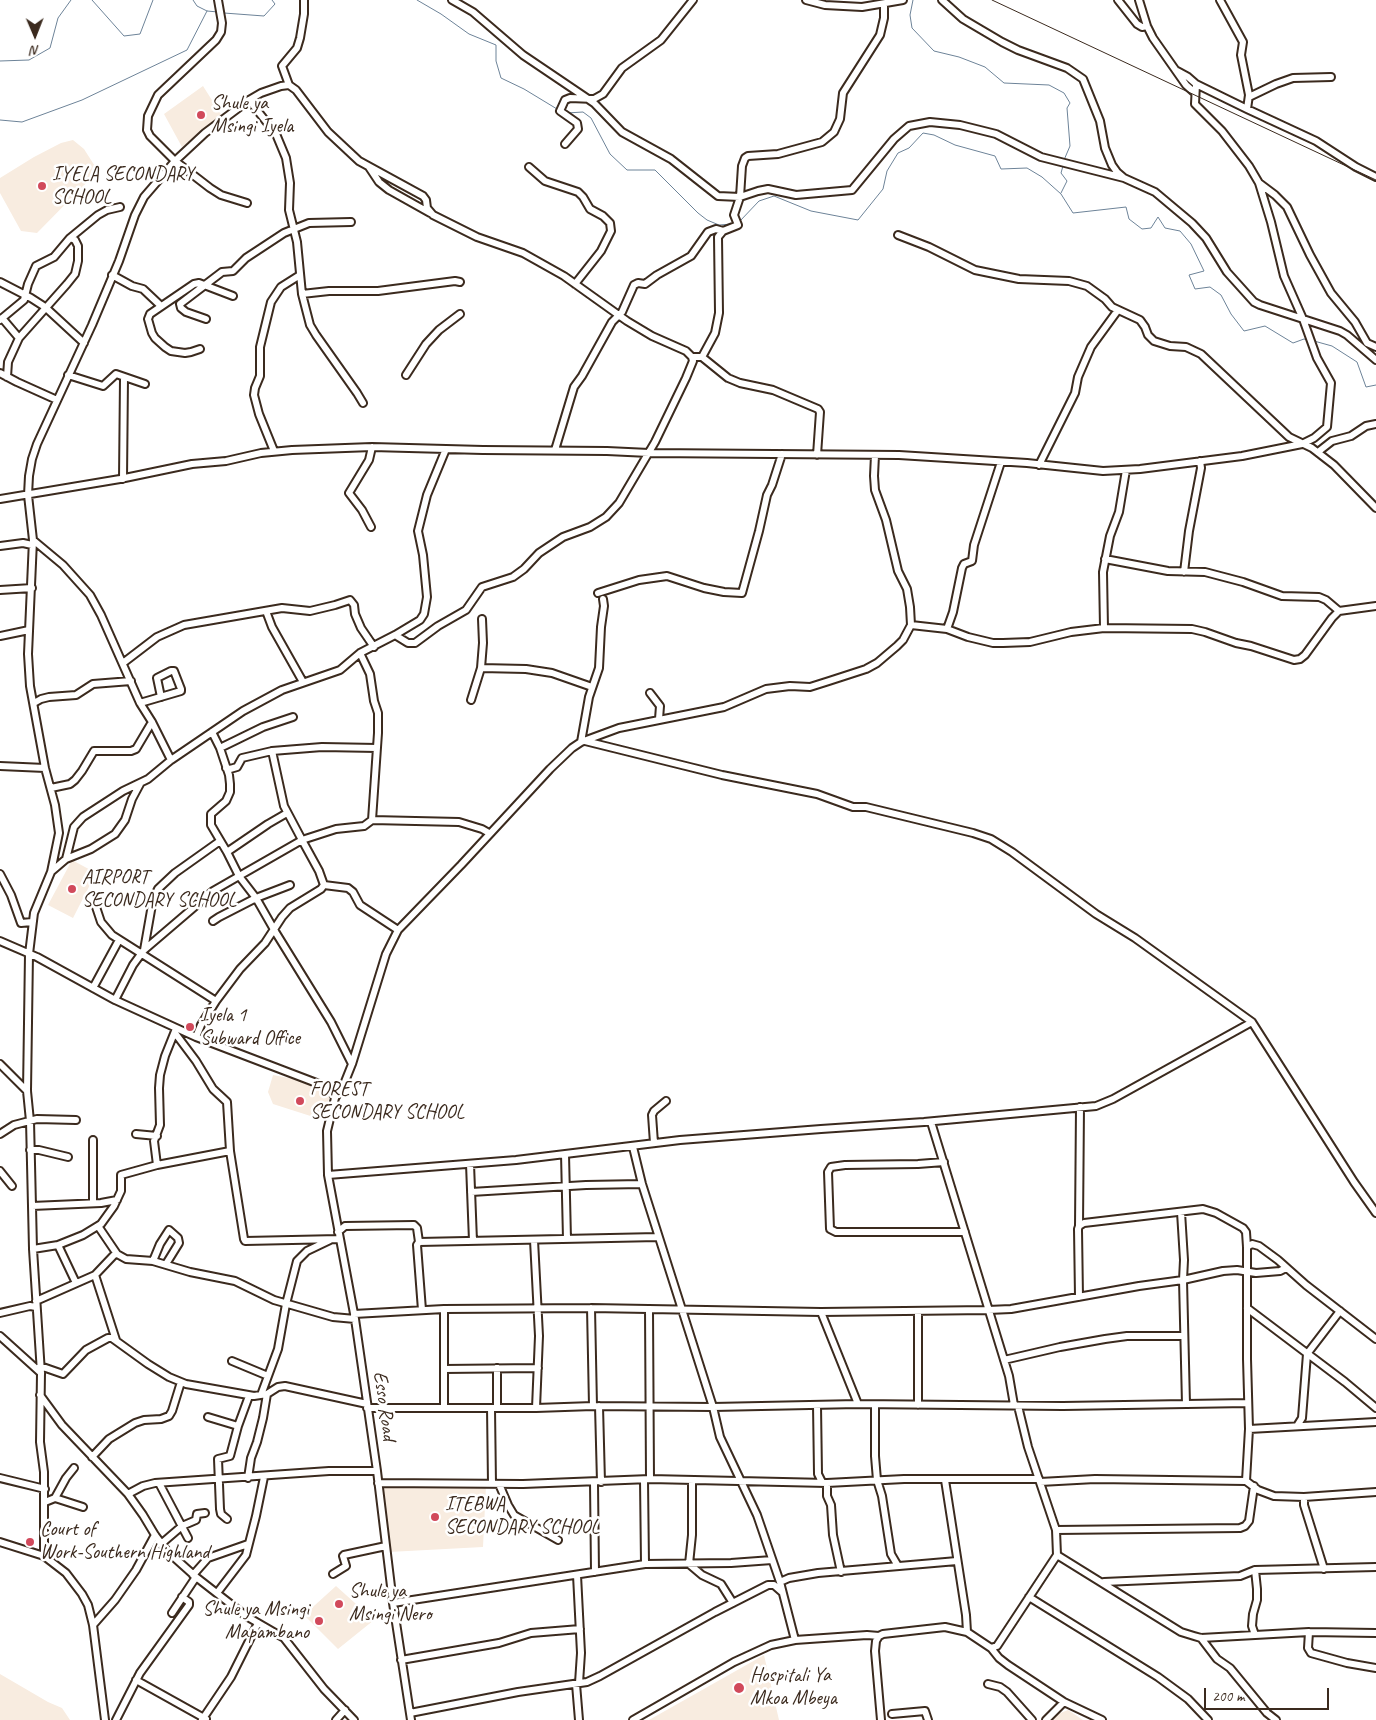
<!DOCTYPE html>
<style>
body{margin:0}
#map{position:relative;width:1376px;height:1720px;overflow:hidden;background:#fff;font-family:Caveat,sans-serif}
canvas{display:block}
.north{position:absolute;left:10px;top:10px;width:50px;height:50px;-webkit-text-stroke:4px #fff;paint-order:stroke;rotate:179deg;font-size:14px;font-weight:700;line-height:20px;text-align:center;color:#3b2a1e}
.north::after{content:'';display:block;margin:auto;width:18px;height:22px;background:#3b2a1e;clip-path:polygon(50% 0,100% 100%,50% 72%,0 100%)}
.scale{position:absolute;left:1204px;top:1688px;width:125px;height:22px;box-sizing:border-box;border:2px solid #3b2a1e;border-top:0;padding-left:6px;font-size:15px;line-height:18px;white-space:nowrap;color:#3b2a1e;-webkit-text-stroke:4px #fff;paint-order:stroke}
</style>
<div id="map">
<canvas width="1376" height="1720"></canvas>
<div class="north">N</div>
<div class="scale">200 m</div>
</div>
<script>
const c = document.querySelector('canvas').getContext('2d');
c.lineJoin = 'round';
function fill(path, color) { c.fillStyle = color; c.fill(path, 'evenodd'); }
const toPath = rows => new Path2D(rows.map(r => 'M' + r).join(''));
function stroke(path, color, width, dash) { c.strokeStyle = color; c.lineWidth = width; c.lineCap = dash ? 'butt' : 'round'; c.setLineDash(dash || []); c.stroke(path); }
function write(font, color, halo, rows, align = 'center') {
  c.font = font + ' Caveat,sans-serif'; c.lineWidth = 5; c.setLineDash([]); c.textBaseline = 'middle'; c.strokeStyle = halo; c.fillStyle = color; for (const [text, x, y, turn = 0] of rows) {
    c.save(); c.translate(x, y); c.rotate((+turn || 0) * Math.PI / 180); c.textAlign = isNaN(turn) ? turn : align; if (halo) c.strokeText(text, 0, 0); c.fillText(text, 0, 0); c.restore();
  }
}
fill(toPath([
 [203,86,222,116,182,147,164,114],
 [73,140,84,149,98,171,37,233,21,231,0,193,0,178,34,157,61,143],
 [72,860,96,873,73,918,48,905],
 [273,1075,299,1080,331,1092,323,1120,273,1104,268,1092],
 [381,1485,486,1486,483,1547,389,1552],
 [336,1586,374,1620,338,1649,304,1615],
 [764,1655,779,1720,649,1720],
 [0,1674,48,1702,62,1708,70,1720,0,1720],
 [1068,1710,1083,1720,1053,1720,1058,1714]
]), '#f8ece0');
stroke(toPath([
 [92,0,124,36,140,34,153,0],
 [193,0,197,6,207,11,218,12],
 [417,0,441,14,469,34,496,45,496,61,501,78,524,89,557,109],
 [913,0,910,15,912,28,934,51,959,57,985,67,1004,83,1049,85,1064,93,1070,103,1067,108,1070,146,1064,160],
 [224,13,264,16,275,4,272,0],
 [0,61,29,60,50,48,58,18,71,0],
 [567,113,583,112,591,118,610,154,627,170,655,170,698,213,707,220,719,225,732,224],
 [0,120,22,122,82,100,187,50,207,11],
 [1061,193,1067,181,1061,173,1063,166],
 [740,221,759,201,774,196,811,211,858,220,883,189,887,171,898,153,909,148,923,133,934,135,955,145,995,156,1001,169,1027,168,1042,177,1061,194,1073,213,1126,207,1129,219,1142,229,1151,228,1158,217,1165,228,1180,231,1191,244,1204,271,1189,275,1195,289,1210,287,1221,295,1231,314,1244,331,1265,326,1293,343,1304,339,1308,340],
 [1314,341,1332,346,1357,362,1366,387,1376,385]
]), '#6d8398', 1);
const minor = toPath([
 [218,0,222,23,221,32,216,40,158,95,148,116,147,130,150,136,175,161,210,188,221,195,247,203],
 [452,0,473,12,523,55,594,103,622,132,671,159,718,196,740,197,758,191,768,189,796,195,852,190,894,139,909,126,930,122,960,125,996,134,1041,157,1124,178],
 [806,0,825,5,862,7,903,0],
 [942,0,963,19,1002,42,1018,50,1067,68,1083,79,1100,121,1105,148,1112,165,1117,172,1124,178,1155,192,1192,223,1206,238,1227,272,1254,302,1260,305,1340,331,1347,335,1376,360],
 [1118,0,1137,24,1142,27,1147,26],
 [1139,0,1147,26,1153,38,1186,85,1195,93],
 [1220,0,1243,42,1241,55,1249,95,1247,109],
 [1196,84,1247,109,1316,141,1356,167,1376,177],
 [289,85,282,66,297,48,300,38,304,14,304,0],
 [1249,97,1276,84,1293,78,1331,77],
 [249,100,276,134,286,158,290,183,289,210,297,242,302,294,310,325,316,335,357,393,363,403],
 [565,144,578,129,577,123,560,111,565,100,570,98,594,99,603,94,622,68,661,40,693,0],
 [369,167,379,182,389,190,430,213],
 [529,167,545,181,578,192,583,197,590,209,603,216,610,223,611,231,601,251,575,284],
 [1259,183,1275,195,1287,207,1310,255,1331,293,1355,322,1367,343,1376,347],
 [898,235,929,247,975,270,1019,279,1069,281,1087,286,1105,299,1112,307,1140,320,1145,327,1148,335,1154,341,1170,346,1186,347,1201,354,1289,437,1312,448,1334,465,1376,508],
 [112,275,132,286,143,289,161,306],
 [0,282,31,298,45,307,84,343],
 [302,294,329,291,378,291,455,281,460,282],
 [2,318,19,338],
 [206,319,186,312,181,308,180,304,222,272,233,271,246,258,284,233,309,223,351,222],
 [0,320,24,300,28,284,36,266,54,257,70,238,98,215,107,210,120,207],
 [200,349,191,352,185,353,171,351,165,347,155,338,152,333,148,319,150,314,194,284,199,283,233,296],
 [692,357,702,357,728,378,740,383,773,390,818,409,820,412,817,455],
 [702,357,715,333,719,313,718,237,723,231,738,225,734,215,740,197,742,166,745,158,748,156,778,154,822,142,834,132,840,119,843,93,880,35,884,18,884,4],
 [0,373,17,382,57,400],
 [68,375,103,386,116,374,145,384],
 [406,375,426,344,439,330,460,314],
 [7,377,8,362,19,338,67,284,75,274,78,261,78,246,75,240,70,238],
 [555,450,574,387,582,376,612,322,622,312,634,285,638,283,645,284,657,275,691,256,708,232,716,229,723,231],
 [274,451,259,414,254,395,255,388,260,376,260,347,271,302,281,287,300,275],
 [1318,452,1332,441,1351,436,1366,426,1376,424],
 [1039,465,1075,393,1078,377,1091,347,1118,310],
 [123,479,124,378],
 [0,499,120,479,192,464,226,461,261,453,292,450,372,447,483,450,607,451,649,453,899,455,1027,463,1103,471,1140,469,1242,456,1302,444,1314,438,1327,427,1331,383,1317,358,1303,319,1284,276,1271,222,1259,183,1249,166,1222,131,1195,104,1196,84,1188,77,1177,71],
 [371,527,362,510,349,493,369,460,372,447],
 [33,540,63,565,90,595,101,615,140,703,152,722,171,760],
 [0,546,23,543,32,545],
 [1105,559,1168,571,1205,572,1243,582,1282,596,1319,597,1326,600,1339,611],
 [1184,572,1189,531,1201,468,1200,461],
 [0,590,32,588],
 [598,593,639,580,667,576,704,588,724,592,742,593,759,531,767,495,772,485,782,454],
 [266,611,272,627,303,682],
 [911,625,947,629,968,637,993,643,1003,643,1030,642,1071,632,1104,628,1192,629,1205,632,1236,643,1251,646,1294,660,1300,659,1305,655,1332,618,1339,611,1376,606],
 [1104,628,1103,572,1110,536,1119,512,1126,470],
 [947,629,953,612,962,568,964,564,972,561,974,545,1001,462],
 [0,636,29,630],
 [123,663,157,637,184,625,282,608,310,611,335,605,350,600,354,605,355,614,361,628,374,647],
 [481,668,526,669,552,673,592,687],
 [650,693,660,706,659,719],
 [471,700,481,668,483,643,482,619],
 [34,703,41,699,49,697,76,695,93,684,131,681],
 [140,703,181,691,181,689,174,671,171,671,157,678,161,697],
 [212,732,220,748,229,775,230,784,230,792,226,801,211,814,211,825,227,852,239,876,256,898,276,933,331,1022,352,1064],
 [585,741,722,775,817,794,853,807,866,807,973,833,991,839,1012,852,1096,914,1135,938,1252,1022,1354,1182,1376,1213],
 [581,742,589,697,599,668,601,627,604,606,603,599],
 [220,748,263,727,293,717],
 [272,751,284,806,302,840,336,829,364,826,372,820,378,733,378,713,374,701,370,674,360,653],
 [0,766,45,768],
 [226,768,230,769,237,767,242,758,272,751,322,747,377,748],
 [51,788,70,784,75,780,82,771,94,751,131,751,136,749,152,722],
 [372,820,459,822,482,829,489,833],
 [227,852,268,824,287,813],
 [66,859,74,827,83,817,123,791,148,779,171,760,243,711,282,690,340,670,360,653,395,635,420,620,424,614,427,597,423,555,418,531,427,495,446,449],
 [52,871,66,859,91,849,115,834,125,820,132,799,140,784],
 [0,874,11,895,21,923,32,922],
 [324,885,348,888,353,892,360,905,398,930],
 [96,907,101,922,112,935,216,1001],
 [213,921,219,917,256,898,290,885],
 [0,941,37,957,115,1000,196,1037,327,1087,332,1091,335,1098],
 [144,950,153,899,158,889,175,873,220,841],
 [93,988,119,940],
 [115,1000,133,965,144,950,213,891,302,840,319,871,324,885,321,889,290,908,282,917,265,943,240,969,216,1001,201,1025,196,1037],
 [175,1033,196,1061,213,1089,227,1102,230,1151,244,1239,245,1241,339,1239],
 [0,1064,27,1091],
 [931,1122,1009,1376,1014,1405],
 [0,1134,14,1125,37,1119,76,1120],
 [136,1134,157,1136],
 [654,1143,652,1115,654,1111,666,1101],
 [633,1147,642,1184,713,1407,720,1437,757,1515,780,1582,795,1640],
 [30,1150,39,1150,68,1157],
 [565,1154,567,1239],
 [944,1162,918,1164,845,1165,831,1167,828,1172,830,1229,836,1232,965,1232],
 [470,1164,473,1241],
 [157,1165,230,1151],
 [0,1171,12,1186],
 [328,1175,516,1160,680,1140,821,1129,924,1122,1096,1106,1113,1099,1252,1022],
 [471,1192,586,1185,642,1184],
 [93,1203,93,1140],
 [32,1206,101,1203,117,1200],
 [1181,1212,1184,1260,1183,1280,1186,1404],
 [98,1226,117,1254],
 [1079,1226,1080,1107],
 [338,1232,345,1226,414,1225,417,1228,419,1242],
 [534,1240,539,1336,536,1408],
 [58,1245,76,1283],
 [1247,1247,1252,1244,1259,1246,1278,1260,1306,1285,1376,1339],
 [33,1249,58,1245,83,1235,101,1224,114,1206,121,1191,121,1175,157,1165,154,1141,160,1125,159,1088,160,1075,165,1056,175,1031],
 [153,1261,160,1244,169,1230,178,1238,179,1243,166,1264],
 [95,1275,116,1340],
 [1079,1297,1078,1229,1079,1226,1084,1223,1203,1209,1216,1213,1243,1228,1246,1232,1247,1247,1247,1359,1249,1429,1246,1481],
 [36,1301,95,1275,114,1255,117,1254,126,1259,153,1261,190,1272,235,1281,274,1300,333,1317,355,1319],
 [591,1308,593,1406],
 [1247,1308,1345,1382,1376,1408],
 [649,1309,650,1479],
 [422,1310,417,1245,419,1242,658,1237],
 [821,1312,858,1404],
 [0,1313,30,1306,36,1307],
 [354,1314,444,1309,591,1308,821,1312,988,1310,1011,1309,1139,1286,1183,1280,1223,1271,1237,1270,1256,1273,1280,1271,1286,1268],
 [0,1336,41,1373],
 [1004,1360,1060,1347,1105,1339,1127,1336,1184,1336],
 [232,1361,268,1376],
 [40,1366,63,1374,86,1350,108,1338,112,1338,148,1364,169,1377,186,1384,254,1396,267,1394,278,1387,285,1386,367,1404],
 [497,1368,497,1408],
 [444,1369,538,1368],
 [40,1395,62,1425,128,1494,143,1515,155,1535,167,1551,196,1577,246,1616,284,1638,324,1689,354,1720],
 [261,1395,278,1349,286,1304,297,1261,307,1251,330,1240],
 [817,1405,818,1474,822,1482],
 [875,1405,875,1456,877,1480,882,1496,891,1554,898,1566],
 [918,1405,918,1311],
 [599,1406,601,1482],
 [367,1408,536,1408,593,1406,713,1407,858,1404,1063,1406,1248,1403],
 [444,1408,444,1309],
 [491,1408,492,1484],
 [208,1417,238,1426],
 [1297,1426,1302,1418,1307,1354,1340,1311],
 [1249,1429,1376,1422],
 [92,1457,109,1439,135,1423,144,1420,161,1419,169,1416,172,1411,181,1382],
 [0,1478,45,1489],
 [248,1478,251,1458,257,1442,263,1418,267,1394],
 [644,1480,645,1564],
 [945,1480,966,1615,967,1632],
 [692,1481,692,1535,689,1564,702,1575,721,1584,733,1603],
 [1040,1482,1095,1479,1246,1481,1258,1490,1274,1496,1304,1497,1376,1492],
 [159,1483,188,1538],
 [378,1483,523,1484,650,1479,827,1483,904,1479,1039,1479],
 [594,1483,595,1572],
 [827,1483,827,1496,831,1505,833,1535,841,1572],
 [499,1484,508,1505,514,1515,558,1540],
 [128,1494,143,1486,155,1483,329,1471,377,1471],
 [1304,1497,1304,1505,1324,1569],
 [55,1498,66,1478,74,1468],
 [45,1502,55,1498,83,1507],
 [227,1519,221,1514,220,1509,218,1459,230,1456,238,1426,249,1396],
 [1056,1530,1240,1528,1245,1526,1249,1521,1254,1486],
 [0,1542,44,1556,66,1573,82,1594,88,1605,93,1625,105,1720],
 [161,1544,182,1526,196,1520,197,1514,205,1513],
 [1057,1555,1181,1632,1194,1636,1201,1638,1309,1632,1376,1633],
 [44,1556,44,1472,40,1442,41,1373,33,1249,30,1121,27,1091,29,954,34,913,51,872,59,833,55,805,45,768,30,686,28,654,33,540,28,495,29,476,32,459,37,444,92,325,119,261,135,215,144,197,175,161,205,133,249,100,261,93,281,86,289,85,296,90,328,132,359,161,423,196,426,200,427,208,433,215,477,237,523,253,564,276,627,321,652,336,686,351,692,357,693,361,686,378,655,442,619,503,606,517,590,527,563,537,539,553,524,569,513,577,482,587,466,610,438,626,415,643,408,643,395,635],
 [1255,1570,1257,1589,1257,1600,1253,1614,1252,1626,1255,1635],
 [333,1574,346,1566,343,1556,344,1555,386,1546],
 [193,1575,208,1558,248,1544],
 [577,1575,581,1653,579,1683],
 [780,1582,789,1578,818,1573,957,1561],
 [1104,1582,1240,1576,1255,1570,1376,1567],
 [217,1593,246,1555,256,1516,264,1477],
 [1029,1597,1158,1677,1188,1699,1208,1720],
 [393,1603,645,1564,731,1563,772,1560],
 [172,1613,196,1577],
 [93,1625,115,1600,136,1570,155,1535],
 [1309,1632,1308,1648,1311,1653,1347,1663,1376,1668],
 [1201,1638,1217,1659,1230,1668,1267,1713,1276,1720],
 [991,1648,999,1658,1008,1665,1064,1702,1102,1720],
 [401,1660,499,1643,531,1633,580,1629],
 [136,1680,206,1719],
 [576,1684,579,1720],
 [988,1684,1000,1687,1007,1692,1032,1720],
 [410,1713,518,1692,587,1682,600,1676,715,1612,768,1585,774,1585,782,1592],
 [892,1714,925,1711,928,1720],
 [116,1720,140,1673,189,1605,189,1602,182,1597],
 [202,1720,231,1677,258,1623],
 [336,1720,345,1710],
 [411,1720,393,1603,377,1471,355,1319,328,1175,327,1131,335,1098,344,1084,352,1064,386,954,398,930,461,865,550,769,572,748,581,742,619,728,724,707,766,689,790,686,810,687,829,681,866,669,877,663,897,646,903,640,911,625,910,607,907,589,898,571,886,520,875,490,874,476,875,455],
 [633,1720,734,1662,771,1645,795,1640,867,1635,879,1636],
 [881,1720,875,1651,876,1641,879,1636,883,1634,945,1627,967,1632,991,1648,997,1646,1057,1555,1056,1530,1028,1447,1018,1406],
 [1046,1720,1064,1702]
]);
stroke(minor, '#3b2a1e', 10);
stroke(minor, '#fff', 6);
stroke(toPath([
 [992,0,1376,180]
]), '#3b2a1e', 1);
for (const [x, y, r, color] of [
 [201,115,5,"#d1495b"],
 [42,186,5,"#d1495b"],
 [72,889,5,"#d1495b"],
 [190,1027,5,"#d1495b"],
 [300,1101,5,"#d1495b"],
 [435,1517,5,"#d1495b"],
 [30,1542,5,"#d1495b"],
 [339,1604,5,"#d1495b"],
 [319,1621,5,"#d1495b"],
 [739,1688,6,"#d1495b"]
]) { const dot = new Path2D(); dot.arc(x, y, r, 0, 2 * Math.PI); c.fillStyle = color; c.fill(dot); stroke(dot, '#fff', 2); }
write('20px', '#3b2a1e', '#fff', [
 ["Shule ya",211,104],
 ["Msingi Iyela",211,127],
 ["IYELA SECONDARY",52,175],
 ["SCHOOL",52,198],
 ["AIRPORT",82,878],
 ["SECONDARY SCHOOL",82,901],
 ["Iyela 1",200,1016],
 ["Subward Office",200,1039],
 ["FOREST",310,1090],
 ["SECONDARY SCHOOL",310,1113],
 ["ITEBWA",445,1505],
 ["SECONDARY SCHOOL",445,1528],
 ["Court of",40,1530],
 ["Work-Southern Highland",40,1553],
 ["Shule ya",349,1592],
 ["Msingi Nero",349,1615],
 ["Shule ya Msingi",309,1610,"right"],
 ["Mapambano",309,1633,"right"],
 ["Hospitali Ya",750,1676],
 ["Mkoa Mbeya",750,1699]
], 'left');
write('20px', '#3b2a1e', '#fff', [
 ["Esso Road",384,1406,82]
]);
</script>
